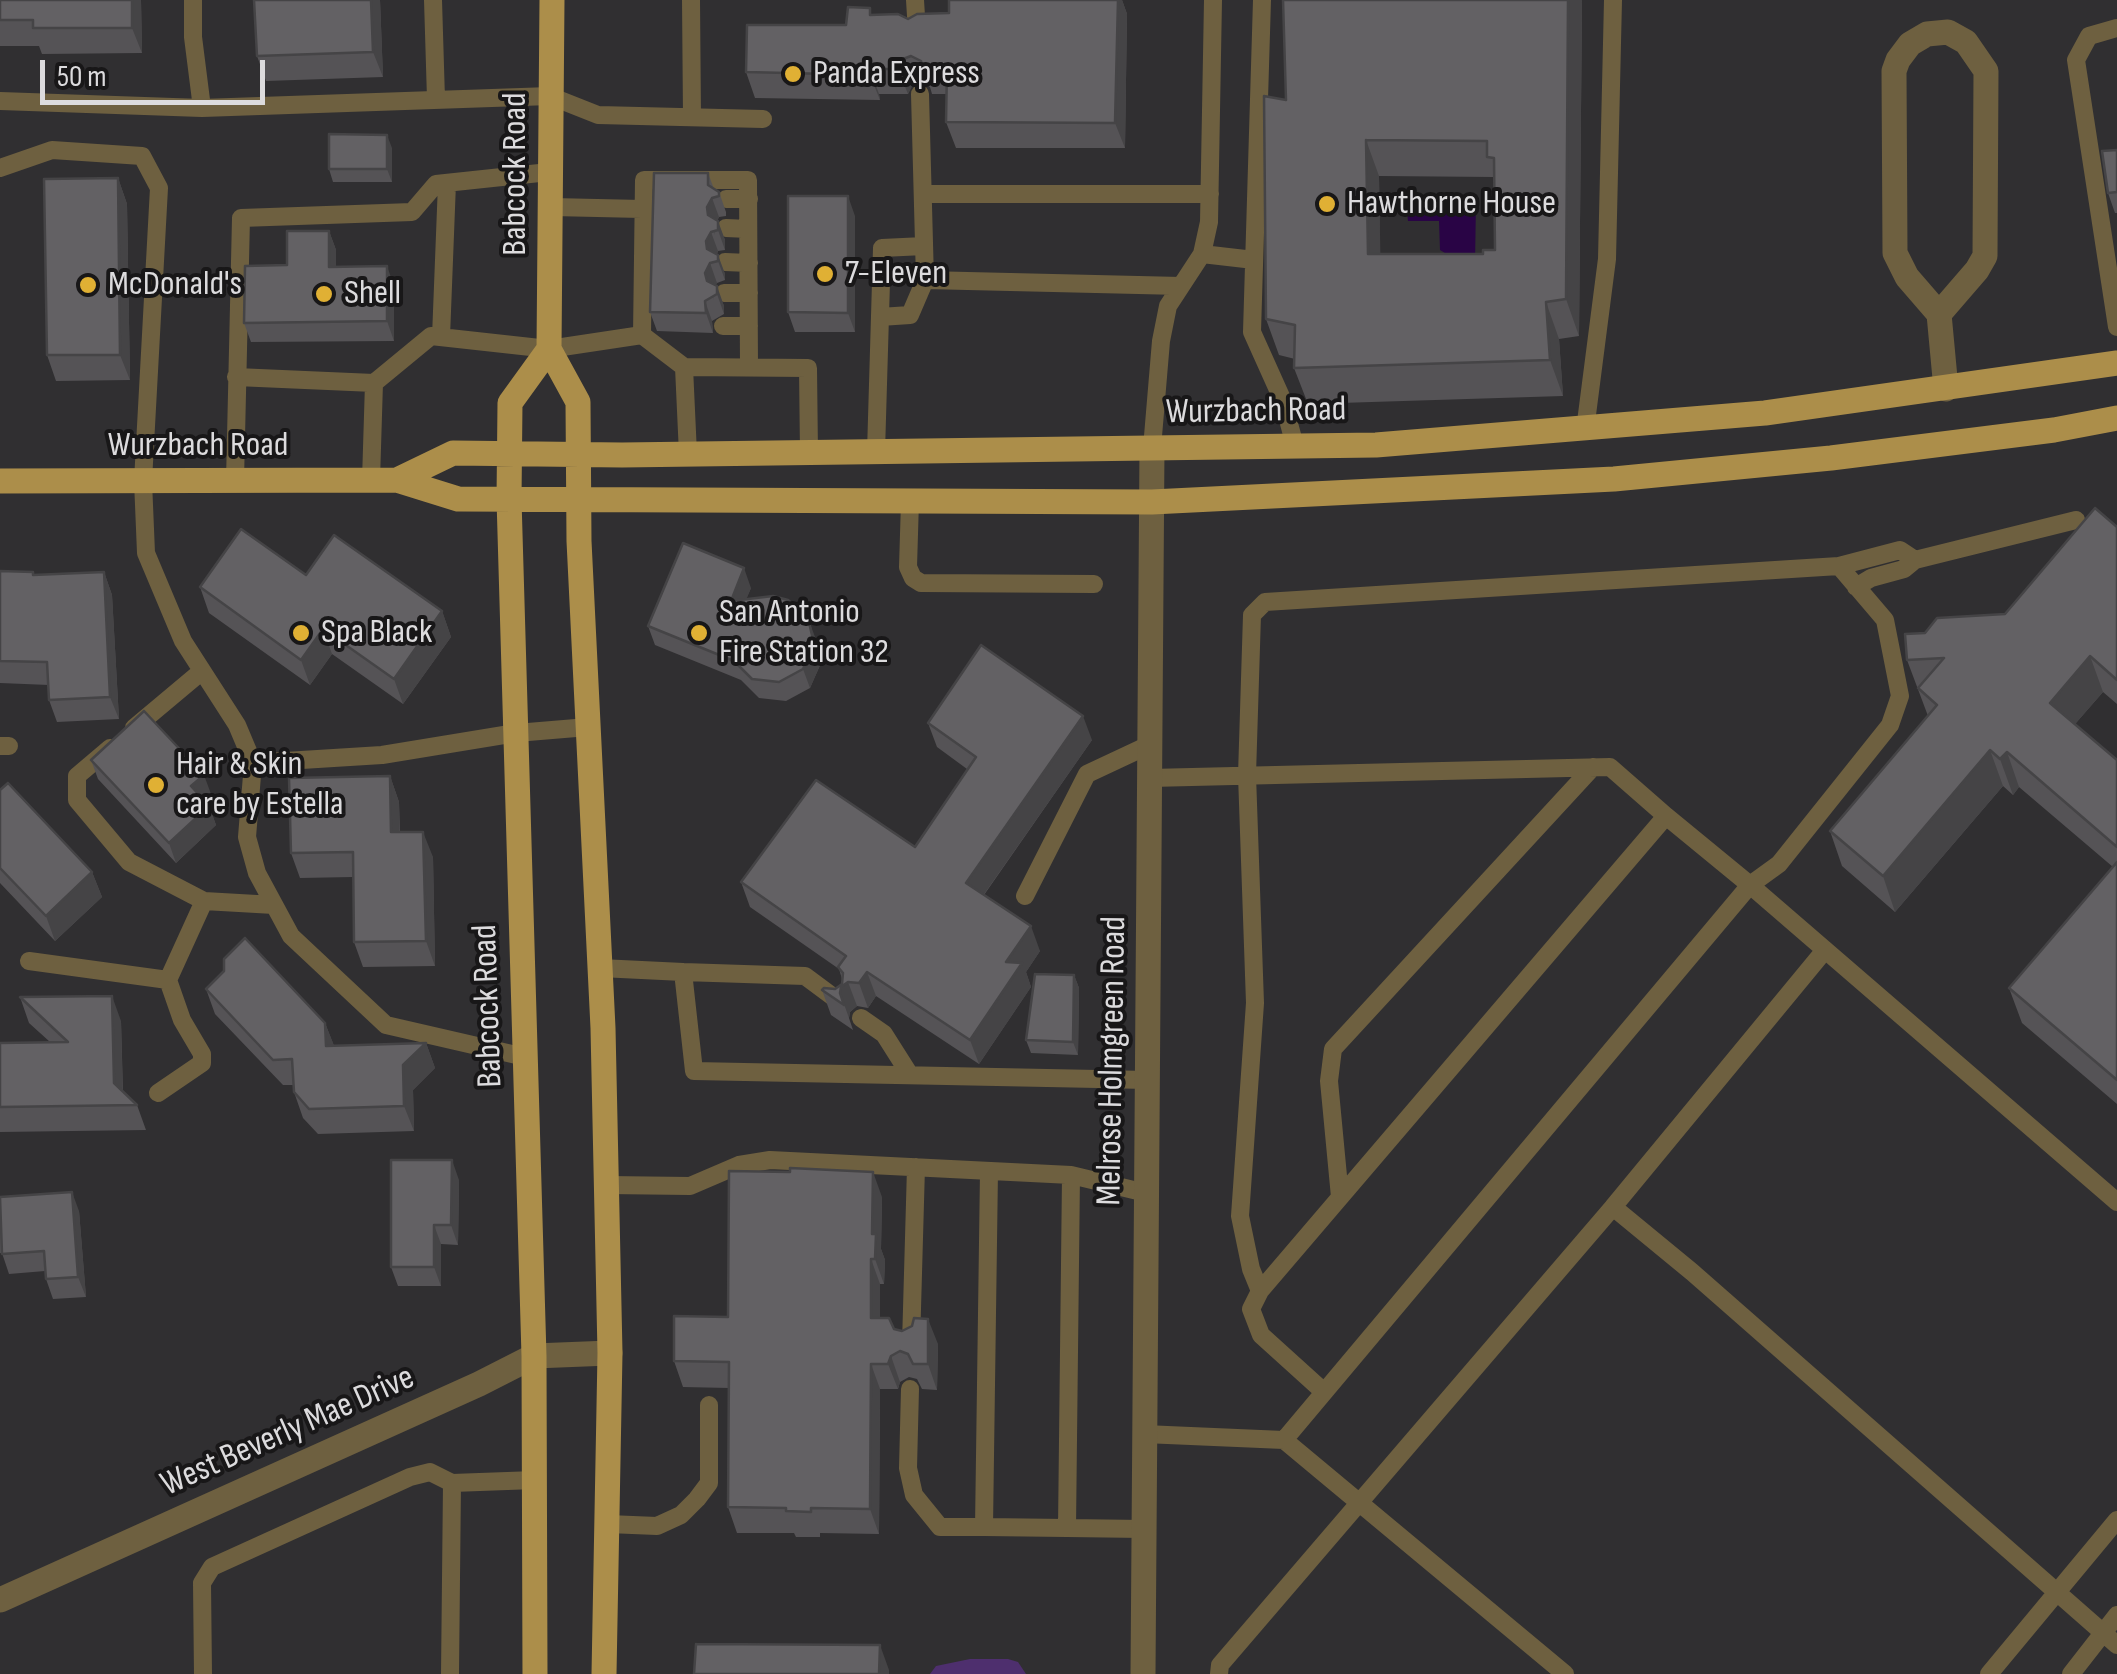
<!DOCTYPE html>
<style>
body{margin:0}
#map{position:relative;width:2117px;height:1674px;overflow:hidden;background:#302f31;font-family:"Sofia Sans Condensed",sans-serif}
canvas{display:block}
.scale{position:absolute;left:40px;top:60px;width:225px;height:45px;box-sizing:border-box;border:5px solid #dcdbdd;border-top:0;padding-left:12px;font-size:30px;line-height:35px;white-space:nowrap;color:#dcdbdd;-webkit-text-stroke:8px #181718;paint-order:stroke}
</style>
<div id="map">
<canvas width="2117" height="1674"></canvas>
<div class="scale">50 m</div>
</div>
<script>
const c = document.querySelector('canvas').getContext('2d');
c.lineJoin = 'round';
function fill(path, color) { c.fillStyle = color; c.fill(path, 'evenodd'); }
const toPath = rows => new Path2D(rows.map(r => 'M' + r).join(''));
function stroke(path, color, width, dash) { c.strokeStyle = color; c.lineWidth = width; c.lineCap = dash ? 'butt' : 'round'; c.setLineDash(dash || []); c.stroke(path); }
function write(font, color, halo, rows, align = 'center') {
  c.font = font + ' "Sofia Sans Condensed",sans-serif'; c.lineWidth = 8; c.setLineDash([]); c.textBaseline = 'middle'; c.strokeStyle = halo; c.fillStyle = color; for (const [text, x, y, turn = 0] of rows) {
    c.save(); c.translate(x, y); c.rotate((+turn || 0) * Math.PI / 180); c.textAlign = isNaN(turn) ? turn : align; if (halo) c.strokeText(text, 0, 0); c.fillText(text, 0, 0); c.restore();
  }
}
fill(toPath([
 [970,1659,1008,1659,1018,1662,1026,1674,930,1674,936,1666]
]), '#4e2f6e');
fill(toPath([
 [1414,200,1476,201,1475,263,1465,265,1440,250,1439,221,1408,221,1407,211,1414,210]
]), '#290445');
stroke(toPath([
 [193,0,193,37,202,108,550,96,598,115,763,119],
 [433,0,436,99],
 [691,0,692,117],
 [915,0,917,32],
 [1262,0,1252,332,1283,401,1295,446],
 [2117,28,2089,36,2076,60,2117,327],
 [920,94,925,280,1181,286],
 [0,101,202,108],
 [0,168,52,150,142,156,159,188,143,481,146,553,183,641,237,725,253,763,382,755,516,733,588,727],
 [923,194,1210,194],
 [726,199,749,199],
 [552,207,642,209],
 [726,228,748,229],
 [1202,254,1254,260],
 [725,262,749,263],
 [724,293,749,293],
 [880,317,910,315,925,280],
 [723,326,749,326],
 [441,337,447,183],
 [749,366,748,180,644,180,642,335,684,367,808,368,809,453],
 [684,367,688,454],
 [236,377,374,383,371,480],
 [374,383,431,336,549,349,642,335],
 [1585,430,1607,259,1613,0],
 [1152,448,1161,341,1168,306,1202,254,1209,222,1213,0],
 [876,452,882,248,924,246],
 [235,481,241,218,412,212,436,184,549,172],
 [910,501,908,567,913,578,921,583,1094,584],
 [1839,566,1900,550,1915,560],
 [1856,587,1871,578,1904,569,1915,560,2076,520],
 [134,728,202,671],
 [0,746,9,746],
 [110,748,77,776,77,800,129,862,204,901,274,905],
 [253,763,247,837,257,873,291,936,386,1025,525,1057],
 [1150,778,1610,767,1666,816],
 [1025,896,1087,774,1151,744],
 [29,961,168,980,204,901],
 [600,968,683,972,694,1071,1148,1080],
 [683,972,805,976,840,1002],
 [861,1018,884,1034,910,1075],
 [158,1093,202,1063,202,1054,182,1020,168,980],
 [989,1171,984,1527,1067,1528],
 [1071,1175,1067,1528,1144,1529],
 [607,1185,690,1186,739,1165,770,1160,1071,1175,1146,1193],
 [1340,1197,1329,1081,1333,1049,1593,767],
 [1613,1207,1825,950],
 [1260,1291,1251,1269,1240,1216,1255,1003,1247,775,1252,615,1265,602,1839,566,1885,620,1900,696,1890,725,1779,864,1750,885,1284,1440],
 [911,1344,916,1167],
 [910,1389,908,1468,914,1495,940,1527,984,1527],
 [1324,1392,1261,1335,1251,1309,1260,1291,1666,816,1750,885,2117,1202],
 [1144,1434,1284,1440,1565,1674],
 [608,1524,657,1526,681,1515,697,1499,709,1483,709,1405],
 [203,1674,202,1583,212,1567,410,1477,430,1472,452,1483],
 [450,1674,452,1483,535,1480],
 [1219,1674,1220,1665,1613,1207,1692,1272,2117,1645],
 [1989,1674,2117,1520],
 [2071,1674,2117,1615]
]), '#6e6040', 18);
stroke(toPath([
 [1939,314,1977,270,1985,256,1986,71,1966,42,1948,32,1927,34,1910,44,1898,60,1894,71,1895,253,1907,277,1939,314,1946,389],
 [0,1600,479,1384,534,1356,610,1353],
 [1143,1674,1152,448]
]), '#6e6040', 25);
stroke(toPath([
 [552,0,549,349,578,402,579,541,603,1028,610,1353,604,1674],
 [397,480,453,453,622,455,1376,445,1765,413,2117,363],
 [0,481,397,480,458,499,1152,502,1614,479,1831,458,2054,430,2117,418],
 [535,1674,534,1356,509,499,510,403,549,349]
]), '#ac8e4a', 25);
fill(toPath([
 [0,0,141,0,142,53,42,54,39,46,0,46],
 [254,0,380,0,383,77,266,81,257,56],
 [949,0,1122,0,1127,14,1125,148,956,148,946,122,947,94,932,94,930,87,921,82,913,84,908,94,879,94,880,100,755,98,746,72,846,25,873,15,908,19,949,13],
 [1283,0,1582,0,1579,336,1559,339,1563,396,1308,404,1294,368,1295,359,1279,355,1266,319,1286,100],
 [1379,176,1494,177,1495,250,1483,254,1380,254],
 [392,148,392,182,333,182,329,169],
 [2117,150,2117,213,2115,213,2108,193],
 [708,173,714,189,719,192,726,212,726,216,719,217,717,221,725,240,725,250,718,251,717,254,725,274,725,280,717,283,715,285,724,306,724,314,712,321,713,333,657,331,650,312],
 [118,178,127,204,130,380,56,381,47,355],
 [855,216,855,332,795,332,788,312],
 [329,231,336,250,336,267,394,286,394,341,251,342,244,323,287,265],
 [2117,527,2117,704,2103,692,2075,724,2117,760,2117,1104,2022,1023,2009,988,2113,867,2019,787,2013,795,2003,786,1895,912,1842,866,1830,831,1928,716,1907,660,1925,633,2005,614],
 [0,571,34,575,104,572,112,595,119,719,57,722,49,700,49,685,0,683],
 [200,587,442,611,451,637,403,704,332,654,310,685,209,613],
 [751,588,746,599,815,637,821,663,810,688,786,701,759,698,741,680,655,645,648,626],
 [928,723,1092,740,984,895,1040,951,1026,972,1031,987,979,1064,876,996,868,1008,857,1006,850,1012,849,1018,853,1030,831,1015,822,990,835,989,842,984,842,979,839,969,750,907,741,882,915,847,967,769,937,747],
 [91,760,211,794,204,800,209,806,216,825,176,863,98,779],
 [390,776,399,802,400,832,433,857,435,966,363,967,354,942,353,877,300,878,291,853],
 [0,790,92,872,102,897,55,941,0,883],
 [1074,975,1079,988,1078,1055,1031,1053,1026,1040],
 [206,989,325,1023,334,1046,426,1043,435,1068,413,1090,414,1131,318,1134,303,1118,294,1092,293,1085,283,1085,215,1014],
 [20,997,121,1021,123,1092,137,1105,146,1130,0,1132,0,1043,50,1042,29,1023],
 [459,1180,458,1245,441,1244,441,1286,398,1286,391,1267],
 [0,1197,79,1211,86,1297,53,1299,46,1279,45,1271,9,1274,2,1253,0,1253],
 [882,1197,881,1249,885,1260,884,1284,880,1284,880,1318,894,1329,938,1344,937,1390,922,1389,917,1379,909,1377,900,1382,898,1389,880,1389,879,1534,820,1533,820,1537,796,1537,794,1533,737,1533,728,1507,729,1388,683,1387,674,1361]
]), '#555356');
fill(toPath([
 [132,0,141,0,142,53,132,28],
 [371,0,380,0,383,77,373,52],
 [1118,0,1122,0,1127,14,1125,148,1115,123],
 [1568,0,1582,0,1579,336,1566,299],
 [903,59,913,84,908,94,898,69],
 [870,69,879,94,880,100,870,75],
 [387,135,392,148,392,182,387,169],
 [1366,140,1379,176,1381,290,1368,254],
 [118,178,127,204,130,380,120,355],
 [848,196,855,216,855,332,848,313],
 [712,198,719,217,714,226,715,235,707,207],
 [718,221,725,240,725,250,718,230],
 [329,231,336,250,336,286,329,267],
 [711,232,718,251,712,263,706,241],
 [718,255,725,274,725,280,718,261],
 [710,263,717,283,712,292,714,300,705,273],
 [387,266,394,286,394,341,387,321],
 [717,286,724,306,724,314,717,294],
 [705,301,712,321,713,333,706,313],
 [1546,302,1559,339,1563,396,1550,360],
 [744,568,751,588,738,620,731,601],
 [104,572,112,595,119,719,110,697],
 [442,611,451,637,403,704,394,679],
 [808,618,815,637,821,663,810,688,803,669],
 [323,629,332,654,310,685,301,660],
 [2090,656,2103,692,2063,738,2050,703],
 [1083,716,1092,740,975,907,966,883],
 [1990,750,2003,786,1895,912,1883,876],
 [2007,752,2019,787,2013,795,2000,759],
 [204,775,211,794,198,806,191,786],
 [390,776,399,802,400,857,391,832],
 [209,806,216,825,176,863,169,843],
 [423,832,433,857,435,966,426,941],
 [92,872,102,897,55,941,46,916],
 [1031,926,1040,951,1026,972,1031,987,979,1064,970,1040,1006,962],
 [867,972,876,996,868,1008,859,983],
 [1074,975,1079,988,1078,1055,1073,1042],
 [848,982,857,1006,850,1012,849,1018,840,993,841,987],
 [112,996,121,1021,123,1105,114,1083],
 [325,1023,335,1048,326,1046],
 [426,1043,435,1068,413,1090,414,1131,404,1106,403,1065],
 [452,1160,459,1180,458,1245,451,1225],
 [873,1172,882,1197,881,1249,885,1260,884,1284,875,1259,872,1234],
 [72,1192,79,1211,86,1297,78,1277],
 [434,1225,441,1244,441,1286,434,1267],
 [871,1259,880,1284,880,1343,871,1318],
 [928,1319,938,1344,937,1390,928,1364],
 [891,1356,900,1382,898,1389,888,1364],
 [871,1364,880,1389,879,1534,870,1509],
 [880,1645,889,1670,889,1674,879,1674]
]), '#454446');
const building = toPath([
 [0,0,132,0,132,28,33,28,33,20,0,20,0,0],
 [254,0,371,0,373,52,257,56,254,0],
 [949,0,1118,0,1115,123,946,122,947,69,923,69,921,61,911,56,903,59,898,69,870,69,870,75,746,72,747,25,846,25,848,7,870,8,870,15,898,14,908,19,917,14,949,13,949,0],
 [1283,0,1568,0,1566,299,1546,302,1550,360,1294,368,1295,325,1266,319,1264,96,1286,100,1283,0],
 [1366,140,1487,141,1487,157,1494,158,1495,250,1483,250,1483,254,1368,254,1366,140],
 [329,134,387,135,387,169,329,169,329,134],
 [2117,150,2117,192,2108,193,2102,151,2117,150],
 [654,173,708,173,708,185,719,192,719,196,712,198,707,207,708,215,718,221,718,230,711,232,706,241,707,249,718,255,718,261,710,263,705,273,707,281,717,286,717,294,705,301,706,313,650,312,654,173],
 [118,178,120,355,47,355,44,179,118,178],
 [788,196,848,196,848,313,788,312,788,196],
 [287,231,329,231,329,267,387,266,387,321,244,323,245,266,287,265,287,231],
 [2095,508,2117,527,2117,680,2090,656,2050,703,2117,760,2117,847,2007,752,2000,759,1990,750,1883,876,1830,831,1937,705,1918,688,1944,658,1907,660,1905,634,1925,633,1937,618,2005,614,2095,508],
 [241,529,306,575,334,535,442,611,394,679,323,629,301,660,200,587,241,529],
 [683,543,744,568,731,601,773,596,788,600,808,618,814,644,803,669,779,682,752,679,734,661,648,626,683,543],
 [0,571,33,572,33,575,104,572,110,697,49,700,47,662,0,661,0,571],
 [981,645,1083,716,966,883,1031,926,1006,962,1022,963,970,1040,867,972,859,983,848,982,841,987,840,993,844,1005,822,990,824,988,835,989,842,984,843,973,838,967,846,956,741,882,816,780,915,847,976,757,928,723,981,645],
 [144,711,204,775,191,786,209,806,169,843,91,760,144,711],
 [390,776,391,832,423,832,426,941,354,942,353,852,291,853,289,778,390,776],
 [8,783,92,872,46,916,0,868,0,790,8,783],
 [2117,862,2117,1080,2009,988,2117,862],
 [245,938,325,1023,326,1046,426,1043,403,1065,404,1106,309,1109,294,1092,292,1059,273,1060,206,989,224,971,224,959,245,938],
 [1035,974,1074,975,1073,1042,1026,1040,1035,974],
 [112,996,114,1083,137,1105,0,1107,0,1043,68,1042,20,997,112,996],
 [391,1160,452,1160,451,1225,434,1225,434,1267,391,1267,391,1160],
 [790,1168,873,1172,872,1234,876,1234,875,1259,871,1259,871,1318,889,1318,894,1329,902,1331,912,1326,914,1318,928,1319,928,1364,913,1364,908,1354,900,1351,891,1356,888,1364,871,1364,870,1509,811,1508,811,1512,786,1511,786,1508,728,1507,729,1362,674,1361,674,1316,728,1317,729,1171,790,1172,790,1168],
 [72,1192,78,1277,46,1279,44,1251,2,1254,0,1197,72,1192],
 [696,1644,880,1645,879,1674,694,1674,696,1644]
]);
fill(building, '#636164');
stroke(building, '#454446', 2.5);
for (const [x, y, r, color] of [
 [793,74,10,"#e0b034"],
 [1327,204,10,"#e0b034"],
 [825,274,10,"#e0b034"],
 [88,285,10,"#e0b034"],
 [324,294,10,"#e0b034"],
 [301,633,10,"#e0b034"],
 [699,633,10,"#e0b034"],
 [156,785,10,"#e0b034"]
]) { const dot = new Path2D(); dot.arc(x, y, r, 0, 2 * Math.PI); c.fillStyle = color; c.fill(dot); stroke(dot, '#181718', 4); }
write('35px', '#dcdbdd', '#181718', [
 ["Panda Express",813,74],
 ["Hawthorne House",1347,204],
 ["7-Eleven",845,274],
 ["McDonald's",108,285],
 ["Shell",344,294],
 ["San Antonio",719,613],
 ["Fire Station 32",719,653],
 ["Spa Black",321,633],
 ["Hair & Skin",176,765],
 ["care by Estella",176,805]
], 'left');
write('35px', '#dcdbdd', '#181718', [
 ["Babcock Road",516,174,-90],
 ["Wurzbach Road",1256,412,-1],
 ["Wurzbach Road",198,446],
 ["Babcock Road",489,1006,-92],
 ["Melrose Holmgreen Road",1113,1061,-89],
 ["West Beverly Mae Drive",288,1432,-24]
]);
</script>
